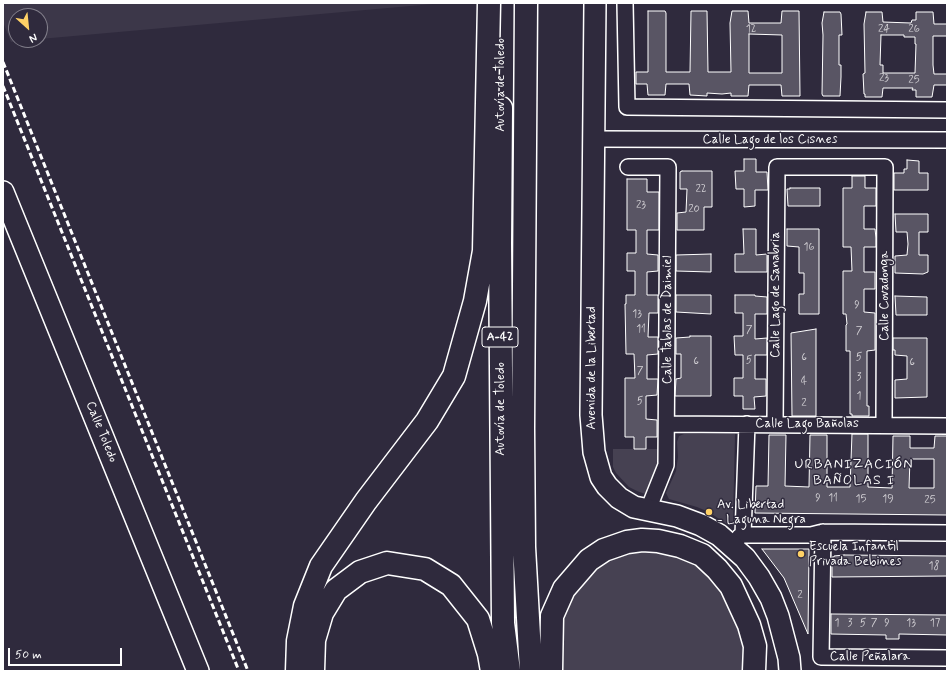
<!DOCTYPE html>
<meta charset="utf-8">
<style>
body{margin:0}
#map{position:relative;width:950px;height:674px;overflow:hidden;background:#2f2a3d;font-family:Mynerve,sans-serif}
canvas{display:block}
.frame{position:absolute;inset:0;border:4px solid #fff;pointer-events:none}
.north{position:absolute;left:8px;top:8px;width:40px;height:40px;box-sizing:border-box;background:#2f2a3d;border:1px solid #827f8b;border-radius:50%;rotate:153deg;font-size:11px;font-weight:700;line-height:16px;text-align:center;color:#fff}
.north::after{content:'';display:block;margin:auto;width:14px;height:18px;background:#ffd166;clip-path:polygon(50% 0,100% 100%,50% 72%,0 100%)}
.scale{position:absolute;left:8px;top:648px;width:114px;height:18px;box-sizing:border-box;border:2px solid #fff;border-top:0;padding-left:5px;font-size:12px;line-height:14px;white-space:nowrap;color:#fff;-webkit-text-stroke:3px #2f2a3d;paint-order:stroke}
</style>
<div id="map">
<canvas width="950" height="674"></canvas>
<div class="frame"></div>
<div class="north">N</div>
<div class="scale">50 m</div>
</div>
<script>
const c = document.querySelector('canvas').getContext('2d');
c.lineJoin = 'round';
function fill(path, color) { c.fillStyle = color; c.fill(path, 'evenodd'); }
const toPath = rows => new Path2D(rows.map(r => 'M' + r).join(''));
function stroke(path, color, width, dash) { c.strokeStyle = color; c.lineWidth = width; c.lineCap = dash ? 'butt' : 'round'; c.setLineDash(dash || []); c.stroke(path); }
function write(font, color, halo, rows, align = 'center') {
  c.font = font + ' Mynerve,sans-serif'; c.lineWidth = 3; c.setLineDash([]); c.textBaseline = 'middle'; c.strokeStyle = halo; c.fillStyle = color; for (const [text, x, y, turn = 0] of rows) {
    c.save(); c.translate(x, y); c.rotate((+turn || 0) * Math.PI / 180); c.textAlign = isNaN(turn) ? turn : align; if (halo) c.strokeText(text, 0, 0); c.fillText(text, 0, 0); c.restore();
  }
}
fill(toPath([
 [3,3,444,3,40,39,40,16,16,16,16,40,28,40,11,42,3,22]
]), '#3c3749');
fill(toPath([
 [684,434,735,434,733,522,731,524,728,525,709,512,697,507,669,499,666,493,676,471,678,457,677,442,679,436],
 [613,449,660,449,657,465,645,494,637,491,629,487,616,473,613,467],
 [645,550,689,558,704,569,726,596,744,631,746,671,559,671,559,626,579,581,607,559,625,552]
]), '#464152');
const building = toPath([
 [648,11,665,11,666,13,666,72,690,72,691,11,707,11,708,72,731,72,730,23,732,11,748,11,749,23,781,23,782,11,799,11,800,96,782,96,781,85,749,85,748,96,731,96,731,93,722,94,707,93,707,96,690,95,689,84,666,84,665,95,648,95,647,84,636,84,636,72,648,72,648,11],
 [749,34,782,35,782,73,749,73,749,34],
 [824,12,840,12,841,14,842,35,839,35,839,65,841,65,841,77,840,96,823,96,822,94,823,35,822,23,824,12],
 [866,12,882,12,883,22,911,23,912,20,916,20,916,12,933,12,934,24,947,24,947,36,933,36,933,65,934,74,947,74,947,85,934,85,932,97,916,97,916,90,912,90,913,88,883,88,882,97,865,97,865,94,864,94,863,74,865,73,864,24,866,12],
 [881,35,904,35,904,37,915,37,915,44,916,44,915,73,883,73,883,65,880,65,881,35],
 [744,159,756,159,756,172,767,172,768,190,755,190,755,206,744,207,744,189,736,189,735,171,744,171,744,159],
 [907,160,919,161,919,173,928,173,928,190,894,190,894,173,904,173,904,169,907,169,907,160],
 [682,171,712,171,712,207,704,207,704,230,677,230,677,213,686,212,687,189,680,189,680,172,682,171],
 [852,176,865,176,865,188,876,188,876,206,864,206,864,229,875,229,876,238,876,247,864,247,864,272,875,272,875,289,864,289,864,312,875,313,875,350,867,351,867,406,869,406,869,416,852,416,852,414,850,414,850,351,846,351,846,325,847,324,846,314,843,314,843,271,852,271,851,247,843,247,843,188,852,188,852,176],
 [627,179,647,179,647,192,659,192,659,230,647,230,647,254,658,255,658,271,647,272,647,295,658,295,658,313,649,313,648,337,658,337,658,354,647,355,647,379,658,379,657,395,646,396,646,419,657,420,657,437,646,437,646,449,634,449,634,437,625,437,625,378,635,378,634,354,626,354,625,304,626,304,626,295,635,295,635,271,627,271,627,253,636,253,636,230,627,230,627,179],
 [790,188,820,188,820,206,788,206,787,189,790,189,790,188],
 [895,214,928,214,928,232,919,232,919,255,928,255,928,272,923,274,895,273,895,256,907,255,908,244,907,232,896,232,895,214],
 [743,229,756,229,756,255,767,254,767,272,735,272,735,254,744,254,743,229],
 [787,229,819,229,819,314,799,314,799,294,804,294,804,273,799,273,799,247,787,246,787,229],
 [711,254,711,272,676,271,676,255,711,254],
 [676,295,711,295,711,314,676,312,676,295],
 [735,295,755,295,755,296,767,297,767,314,755,314,755,339,767,338,767,355,755,355,755,379,766,379,766,396,754,397,755,409,743,409,743,396,734,396,734,378,743,378,743,355,735,355,734,336,743,336,743,313,735,313,735,295],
 [895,296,927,297,927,315,896,315,895,296],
 [816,329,816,416,792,416,791,333,816,329],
 [690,336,711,336,711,396,675,396,676,379,681,378,681,354,676,354,676,338,690,337,690,336],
 [893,338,927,338,927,397,895,398,895,380,907,379,907,356,895,355,895,350,893,350,893,338],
 [852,434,868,434,868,487,892,488,893,436,910,436,910,448,934,448,935,436,947,436,947,515,755,513,756,486,768,486,769,435,786,435,785,486,809,487,810,435,827,435,827,487,850,487,852,434],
 [910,459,934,459,934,488,909,488,910,459],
 [762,549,809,549,808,634,784,578,762,549],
 [844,555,947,556,947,576,832,577,832,557,834,557,834,556,844,555],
 [831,614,947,615,947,635,899,634,899,639,886,639,886,635,831,634,831,614]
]);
fill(building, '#595564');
stroke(building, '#fff', 1);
const street = toPath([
 [625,3,627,107,947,110],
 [593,139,947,140],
 [628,167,668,167,666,465,648,510],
 [667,424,947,426],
 [775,424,777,167,885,167,884,425],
 [823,532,821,657,947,658],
 [743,535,747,424],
 [732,546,740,536,743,535,811,535,823,532,947,533]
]);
const secondary = toPath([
 [595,3,591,415,594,452,601,477,607,486,619,498,634,507,677,516,701,525,719,535,745,558,759,577,771,598,778,616,789,658,790,671],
 [3,192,198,671]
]);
const highway = toPath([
 [526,3,523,428,524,547,531,671],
 [501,108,500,243,503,623,509,671],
 [297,671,298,641,305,606,321,566,366,501,427,421,454,376,475,301,484,251,489,3],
 [313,671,314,640,322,613,336,590,360,572,387,563,425,569,451,585,478,619,489,654,492,671],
 [551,671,552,616,564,589,589,560,604,550,627,542,642,540,658,541,680,546,702,555,717,569,731,586,749,625,755,646,754,671]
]);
stroke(street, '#fff', 18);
stroke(secondary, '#fff', 24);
stroke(highway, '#fff', 25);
stroke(street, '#2f2a3d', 15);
stroke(secondary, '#2f2a3d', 21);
stroke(highway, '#2f2a3d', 22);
stroke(toPath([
 [3,62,248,671],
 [3,86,239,671]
]), '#fff', 3, [6, 3]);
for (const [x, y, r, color] of [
 [709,512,4,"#ffd166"],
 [801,554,4,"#ffd166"]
]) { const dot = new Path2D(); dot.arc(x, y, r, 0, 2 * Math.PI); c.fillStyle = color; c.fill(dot); stroke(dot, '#2f2a3d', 1.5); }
write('11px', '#d6d4d8', null, [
 ["12",751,30],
 ["24",884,30],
 ["26",914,30],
 ["23",884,79],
 ["25",914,81],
 ["22",701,190],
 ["23",641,206],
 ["20",694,210],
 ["16",809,248],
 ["9",857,306],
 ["13",637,315],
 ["11",641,330],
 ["7",749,331],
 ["7",859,332],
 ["6",804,358],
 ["5",859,358],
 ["5",749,361],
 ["6",696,362],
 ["6",912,363],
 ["7",640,372],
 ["3",859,378],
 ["4",804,382],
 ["1",859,397],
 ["5",640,402],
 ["2",804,404],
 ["9",818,499],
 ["11",833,499],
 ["15",861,500],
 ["19",888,500],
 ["25",930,501],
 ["18",934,567],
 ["2",800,596],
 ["1",837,624],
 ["3",850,624],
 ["5",863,624],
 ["7",874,624],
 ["9",887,624],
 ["13",911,624],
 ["17",935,624]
]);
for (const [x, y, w] of [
 [500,337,36]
]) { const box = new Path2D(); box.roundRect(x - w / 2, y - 10, w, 20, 3); c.fillStyle = '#2f2a3d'; c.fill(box); stroke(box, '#fff', 1); }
write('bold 12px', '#fff', null, [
 ["A-42",500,337]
]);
write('13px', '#fff', '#2f2a3d', [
 ["Autovía de Toledo",501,85,-90],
 ["Calle Lago de los Cisnes",770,140],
 ["Calle Lago de Sanabria",776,295,-90],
 ["Calle Covadonga",885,296,-90],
 ["Calle Tablas de Daimiel",668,320,-90],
 ["Avenida de la Libertad",592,368,-90],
 ["Autovía de Toledo",501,409,-90],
 ["Calle Lago Bañolas",807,424],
 ["Calle Toledo",101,432,68],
 ["Calle Peñalara",870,657]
]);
write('13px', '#fff', '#2f2a3d', [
 ["Av. Libertad",717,505],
 ["- Laguna Negra",717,520],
 ["Escuela Infantil",809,547],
 ["Privada Bebines",809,562]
], 'left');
c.letterSpacing = '1px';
write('14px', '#fff', '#2f2a3d', [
 ["URBANIZACIÓN",854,465],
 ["BAÑOLAS I",854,481]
]);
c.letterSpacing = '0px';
</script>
